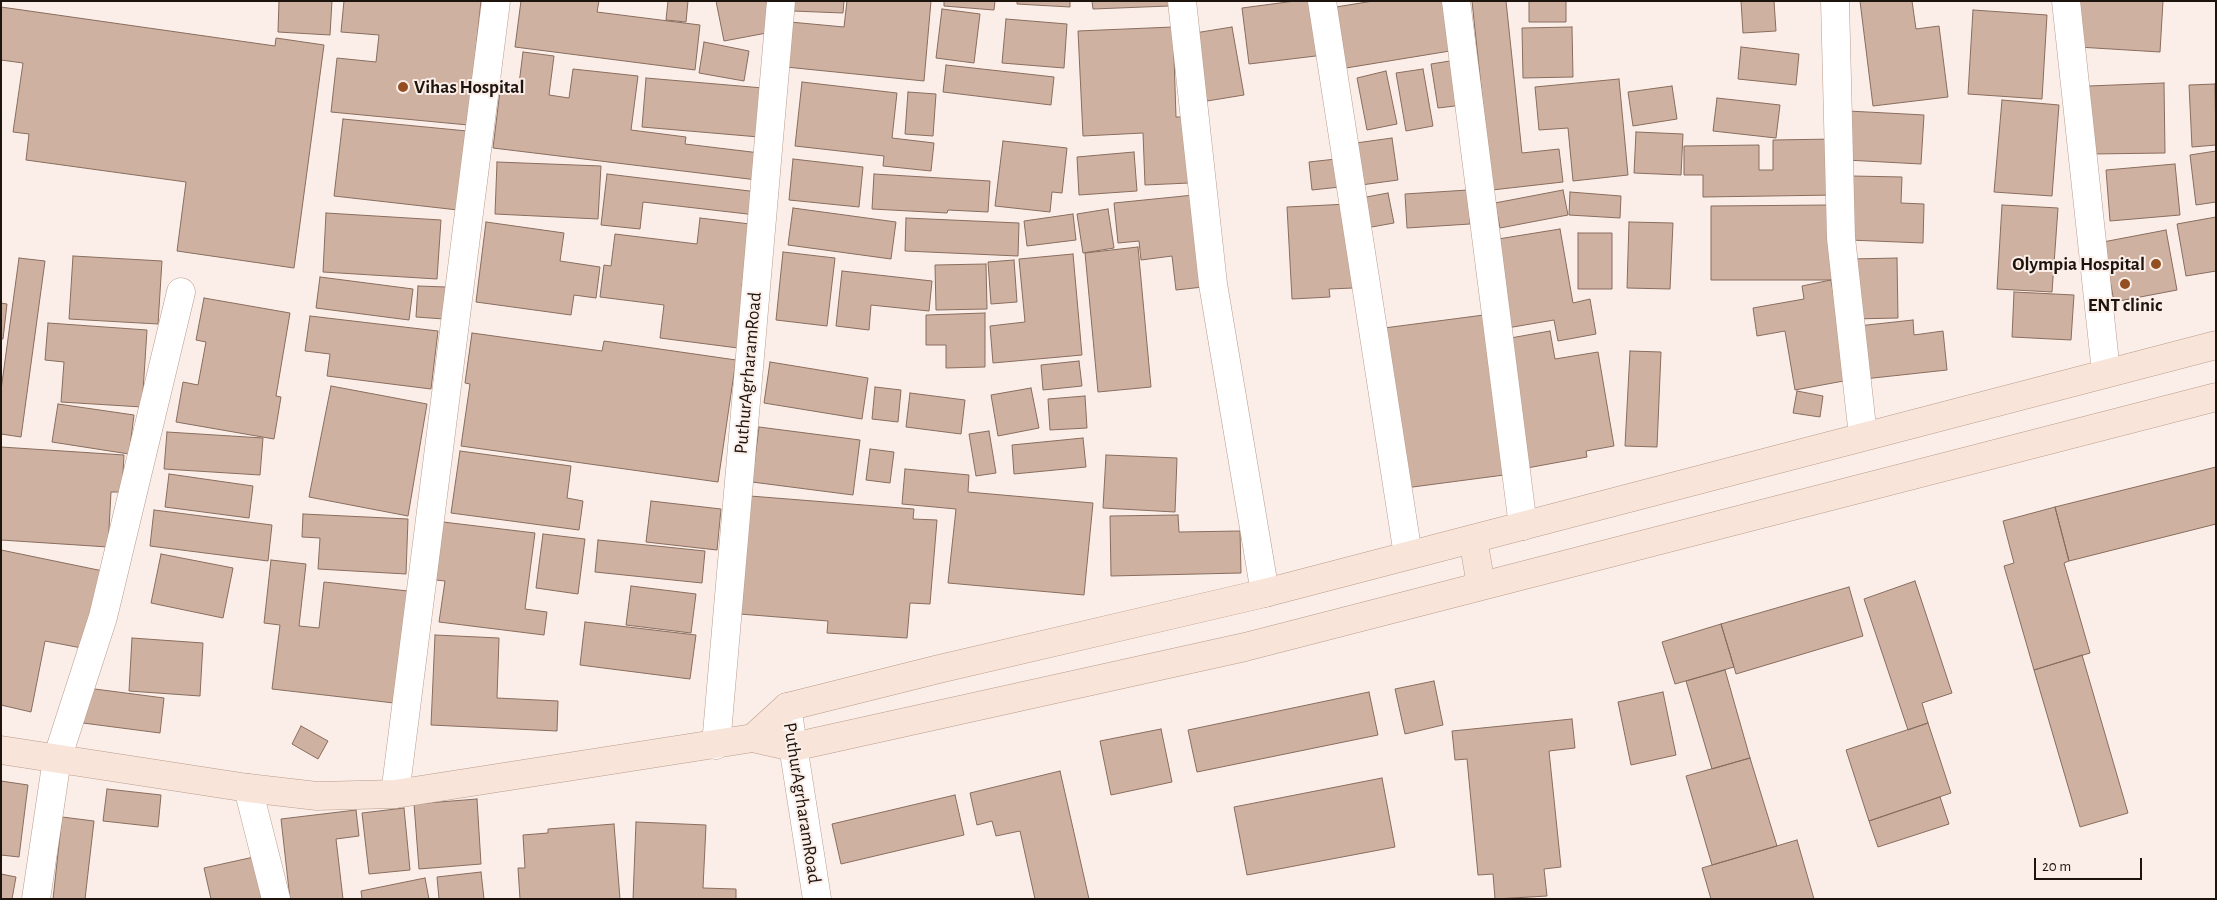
<!DOCTYPE html>
<style>
body{margin:0}
#map{position:relative;width:2217px;height:900px;overflow:hidden;background:#fbeee8;font-family:"Alegreya Sans",sans-serif}
canvas{display:block}
.frame{position:absolute;inset:0;border:2px solid #1e140e;pointer-events:none}
.scale{position:absolute;left:2034px;top:858px;width:108px;height:22px;box-sizing:border-box;border:2px solid #1e140e;border-top:0;padding-left:6px;font-size:15px;line-height:18px;white-space:nowrap;color:#1e140e;-webkit-text-stroke:4px #fbeee8;paint-order:stroke}
</style>
<div id="map">
<canvas width="2217" height="900"></canvas>
<div class="frame"></div>
<div class="scale">20 m</div>
</div>
<script>
const c = document.querySelector('canvas').getContext('2d');
c.lineJoin = 'round';
function fill(path, color) { c.fillStyle = color; c.fill(path, 'evenodd'); }
const toPath = rows => new Path2D(rows.map(r => 'M' + r).join(''));
function stroke(path, color, width, dash) { c.strokeStyle = color; c.lineWidth = width; c.lineCap = dash ? 'butt' : 'round'; c.setLineDash(dash || []); c.stroke(path); }
function write(font, color, halo, rows, align = 'center') {
  c.font = font + ' "Alegreya Sans",sans-serif'; c.lineWidth = 4; c.setLineDash([]); c.textBaseline = 'middle'; c.strokeStyle = halo; c.fillStyle = color; for (const [text, x, y, turn = 0] of rows) {
    c.save(); c.translate(x, y); c.rotate((+turn || 0) * Math.PI / 180); c.textAlign = isNaN(turn) ? turn : align; if (halo) c.strokeText(text, 0, 0); c.fillText(text, 0, 0); c.restore();
  }
}
const building = toPath([
 [279,1,332,1,330,35,278,32,279,1],
 [344,1,481,1,468,125,331,112,337,58,376,62,379,35,341,32,344,1],
 [521,1,599,1,597,12,700,25,695,70,515,47,521,1],
 [668,1,688,1,686,22,666,20,668,1],
 [716,1,766,1,772,32,724,41,716,1],
 [793,1,844,1,843,13,793,11,793,1],
 [847,1,931,1,924,81,786,67,790,22,844,27,847,1],
 [944,1,995,1,994,10,944,6,944,1],
 [1017,1,1070,1,1070,7,1017,4,1017,1],
 [1092,1,1169,1,1169,6,1093,9,1092,1],
 [1295,1,1317,1,1324,55,1249,64,1242,8,1295,1],
 [1373,1,1448,1,1456,50,1340,69,1330,8,1373,1],
 [1472,1,1506,1,1522,153,1559,149,1563,182,1492,190,1472,1],
 [1529,1,1566,1,1566,22,1529,22,1529,1],
 [1741,1,1774,1,1776,31,1743,33,1741,1],
 [1860,1,1912,1,1916,29,1939,26,1948,97,1873,106,1860,1],
 [2080,1,2163,1,2160,52,2078,47,2080,1],
 [1,7,275,46,276,38,324,45,294,268,177,251,186,182,26,160,29,134,13,132,23,63,1,60,1,7],
 [942,9,980,14,974,63,936,58,942,9],
 [1973,10,2047,15,2042,99,1968,94,1973,10],
 [1006,19,1067,24,1064,68,1002,63,1006,19],
 [1173,27,1176,117,1186,117,1189,183,1145,185,1143,133,1083,136,1078,31,1173,27],
 [1232,27,1244,95,1207,101,1195,33,1232,27],
 [1572,27,1573,77,1523,78,1522,28,1572,27],
 [704,42,749,51,744,81,699,73,704,42],
 [1741,47,1799,54,1796,85,1738,79,1741,47],
 [523,52,554,56,549,95,569,98,573,69,638,76,631,130,686,137,685,144,760,153,757,180,493,148,501,83,519,84,523,52],
 [1456,60,1463,105,1438,108,1431,64,1456,60],
 [946,65,1054,77,1051,105,943,92,946,65],
 [1423,69,1433,126,1406,131,1396,73,1423,69],
 [1386,71,1397,124,1367,130,1357,78,1386,71],
 [646,78,763,88,759,137,642,127,646,78],
 [1619,79,1628,175,1573,181,1568,128,1539,130,1535,87,1619,79],
 [802,82,897,93,892,138,934,143,931,171,883,166,884,156,795,146,802,82],
 [2164,83,2165,153,2092,154,2089,86,2164,83],
 [2215,84,2216,145,2192,147,2189,85,2215,84],
 [1672,86,1677,119,1633,126,1628,92,1672,86],
 [908,92,936,94,933,136,905,134,908,92],
 [1717,98,1780,105,1776,138,1713,131,1717,98],
 [2002,100,2059,105,2052,196,1994,192,2002,100],
 [1848,111,1924,115,1921,164,1846,160,1848,111],
 [343,119,467,131,458,210,334,196,343,119],
 [1636,132,1683,134,1681,175,1634,173,1636,132],
 [1392,138,1398,180,1361,185,1356,143,1392,138],
 [1835,139,1836,195,1703,197,1703,175,1684,175,1684,146,1759,145,1759,170,1773,170,1773,140,1835,139],
 [1003,141,1067,148,1062,193,1052,192,1050,212,995,206,1003,141],
 [2216,151,2216,202,2196,205,2190,155,2216,151],
 [1134,152,1137,191,1079,195,1077,157,1134,152],
 [793,159,863,167,859,207,789,200,793,159],
 [1336,159,1340,187,1312,190,1309,162,1336,159],
 [497,162,601,166,598,219,495,214,497,162],
 [2175,164,2180,215,2110,221,2106,170,2175,164],
 [607,174,758,192,756,215,643,202,640,229,601,225,607,174],
 [874,174,990,181,988,212,948,210,947,213,872,209,874,174],
 [1852,176,1902,177,1901,203,1924,204,1923,243,1849,240,1852,176],
 [1468,190,1470,224,1407,228,1405,194,1468,190],
 [1563,190,1568,215,1500,228,1495,203,1563,190],
 [1570,192,1621,196,1620,218,1569,215,1570,192],
 [1388,193,1394,223,1366,228,1361,198,1388,193],
 [1194,195,1203,287,1176,290,1172,256,1141,260,1139,241,1118,243,1114,203,1194,195],
 [1349,204,1353,288,1329,289,1330,297,1292,299,1287,207,1349,204],
 [1832,205,1832,280,1711,280,1711,206,1832,205],
 [2002,205,2058,208,2052,292,1997,289,2002,205],
 [793,208,896,222,891,259,788,245,793,208],
 [1108,209,1114,248,1083,253,1077,214,1108,209],
 [326,213,441,220,437,279,323,272,326,213],
 [1073,214,1076,240,1027,246,1024,221,1073,214],
 [2216,217,2216,271,2186,276,2177,224,2216,217],
 [700,218,750,224,742,286,746,286,738,348,660,338,664,305,600,297,604,265,611,266,615,234,697,244,700,218],
 [906,218,1019,223,1018,256,905,251,906,218],
 [486,222,564,233,560,261,600,267,596,298,574,295,571,315,476,302,486,222],
 [1629,222,1673,223,1670,289,1627,288,1629,222],
 [1560,229,1573,303,1590,299,1596,334,1558,341,1554,320,1507,328,1492,240,1560,229],
 [2166,230,2177,290,2114,302,2103,242,2166,230],
 [1578,233,1612,233,1612,289,1578,289,1578,233],
 [1138,247,1151,387,1098,392,1085,253,1138,247],
 [783,252,835,258,827,326,776,320,783,252],
 [1073,254,1082,355,993,363,990,326,1025,322,1019,259,1073,254],
 [73,256,162,261,158,324,69,319,73,256],
 [19,258,45,261,21,437,1,434,1,390,19,258],
 [1897,258,1898,318,1851,319,1850,259,1897,258],
 [1014,260,1017,302,991,304,988,262,1014,260],
 [986,264,987,309,936,310,935,265,986,264],
 [842,271,932,281,929,311,871,305,869,330,836,326,842,271],
 [320,277,413,289,409,320,316,308,320,277],
 [1831,280,1849,380,1795,390,1785,331,1757,336,1753,308,1804,299,1802,286,1831,280],
 [418,286,446,287,444,319,416,317,418,286],
 [2014,292,2074,295,2071,340,2012,337,2014,292],
 [204,298,290,313,276,396,281,397,274,439,176,422,183,382,198,385,206,342,196,340,204,298],
 [1,303,7,304,3,339,1,339,1,303],
 [985,313,985,367,946,368,946,345,926,345,926,315,985,313],
 [1484,315,1504,475,1405,488,1384,328,1484,315],
 [310,316,438,331,431,389,327,376,330,354,305,351,310,316],
 [1913,320,1914,335,1943,331,1947,370,1864,379,1858,326,1913,320],
 [48,323,147,330,142,407,61,402,64,362,45,360,48,323],
 [1550,331,1555,359,1598,352,1614,446,1586,451,1587,457,1527,468,1505,339,1550,331],
 [472,333,602,351,604,341,736,360,718,482,461,446,470,384,465,383,472,333],
 [1630,351,1661,352,1657,447,1625,446,1630,351],
 [1079,361,1082,386,1043,390,1041,365,1079,361],
 [770,362,868,378,862,419,764,403,770,362],
 [331,386,427,404,408,516,309,497,331,386],
 [875,387,901,390,898,422,872,419,875,387],
 [1031,388,1039,428,998,436,991,395,1031,388],
 [1797,391,1823,396,1820,417,1793,413,1797,391],
 [910,393,965,400,961,434,906,427,910,393],
 [1085,396,1087,428,1050,430,1048,399,1085,396],
 [58,404,134,415,129,454,52,442,58,404],
 [759,427,860,440,853,495,752,482,759,427],
 [989,431,996,473,976,476,969,434,989,431],
 [167,432,263,438,260,475,164,469,167,432],
 [1083,438,1086,467,1014,474,1012,445,1083,438],
 [1,447,124,455,122,492,111,492,108,547,1,540,1,447],
 [870,449,894,452,890,483,866,480,870,449],
 [460,451,571,466,567,498,583,501,579,530,451,513,460,451],
 [1106,455,1177,458,1175,512,1103,508,1106,455],
 [2216,467,2216,524,2069,561,2055,507,2216,467],
 [905,469,969,475,968,492,1093,503,1084,595,948,583,956,509,902,504,905,469],
 [169,474,253,486,249,518,165,507,169,474],
 [750,496,914,509,913,519,937,520,930,604,910,603,907,638,827,633,828,621,740,614,750,496],
 [651,501,721,509,717,550,646,542,651,501],
 [2055,507,2069,561,2064,563,2090,653,2034,670,2004,566,2014,563,2003,521,2055,507],
 [154,510,272,525,268,561,150,546,154,510],
 [303,514,408,519,406,574,318,569,320,538,302,537,303,514],
 [1178,515,1179,532,1240,531,1241,573,1111,576,1110,516,1178,515],
 [443,522,535,533,525,609,547,612,544,635,439,622,445,581,436,580,443,522],
 [543,534,585,539,578,594,536,588,543,534],
 [598,540,705,551,702,583,595,572,598,540],
 [1,550,103,571,87,649,45,641,31,712,1,705,1,550],
 [161,554,233,568,223,618,151,603,161,554],
 [271,560,306,564,299,626,319,628,324,582,408,591,394,703,272,689,280,625,264,623,271,560],
 [1915,581,1952,693,1922,703,1928,723,1908,730,1864,599,1915,581],
 [631,586,696,594,691,633,626,625,631,586],
 [1849,587,1863,636,1736,674,1721,624,1849,587],
 [585,622,696,635,690,679,580,665,585,622],
 [1721,624,1734,667,1675,684,1662,642,1721,624],
 [435,635,499,638,497,698,558,701,557,731,431,725,435,635],
 [132,638,203,643,200,696,129,691,132,638],
 [2082,655,2128,813,2080,827,2034,670,2082,655],
 [1725,670,1750,758,1712,769,1686,681,1725,670],
 [1434,681,1443,725,1405,734,1395,689,1434,681],
 [87,688,164,698,160,733,83,723,87,688],
 [1369,692,1378,735,1197,772,1188,730,1369,692],
 [1663,692,1676,755,1631,765,1618,702,1663,692],
 [1572,719,1575,748,1549,751,1561,867,1544,869,1547,896,1495,899,1493,874,1478,875,1467,759,1455,760,1452,731,1572,719],
 [1928,723,1951,793,1869,821,1846,750,1928,723],
 [301,726,328,741,318,759,292,744,301,726],
 [1161,729,1172,782,1111,795,1100,741,1161,729],
 [1750,758,1777,846,1712,865,1686,776,1750,758],
 [1060,771,1089,899,1035,899,1020,831,996,836,992,821,977,825,970,793,1060,771],
 [1382,778,1395,847,1247,875,1234,807,1382,778],
 [1,781,28,785,19,857,1,855,1,781],
 [107,789,161,795,158,827,103,821,107,789],
 [955,795,964,835,841,864,832,824,955,795],
 [1940,797,1949,824,1878,847,1869,821,1940,797],
 [477,799,481,864,419,869,414,804,477,799],
 [404,808,410,870,369,874,362,813,404,808],
 [356,810,359,836,336,839,343,899,290,899,281,819,356,810],
 [62,817,94,821,85,899,53,899,62,817],
 [636,822,706,825,703,888,736,889,736,899,633,899,636,822],
 [614,824,620,899,520,899,518,868,525,868,523,835,548,833,548,829,614,824],
 [1797,840,1814,899,1711,899,1702,868,1797,840],
 [254,857,263,899,211,899,204,868,254,857],
 [481,872,484,899,439,899,437,877,481,872],
 [1,874,16,877,12,899,1,899,1,874],
 [425,878,429,899,362,899,361,891,425,878]
]);
fill(building, '#cfb1a1');
stroke(building, '#886d5e', 1);
const street = toPath([
 [1182,1,1213,284,1265,593],
 [1322,1,1408,555],
 [1456,1,1523,526],
 [1835,1,1841,238,1863,436],
 [2066,1,2106,372],
 [787,707,817,899],
 [716,745,781,1],
 [248,788,276,899],
 [395,794,496,1],
 [36,899,57,759,103,617,181,292]
]);
const secondary = toPath([
 [1473,539,1481,585],
 [753,738,787,707,939,669,1265,593,2216,345],
 [1,750,248,788,317,796,395,794,753,738,793,747,1245,647,2216,397]
]);
stroke(street, '#b99c8c', 29);
stroke(secondary, '#b99c8c', 29);
stroke(street, '#fff', 28);
stroke(secondary, '#f8e4d8', 28);
for (const [x, y, r, color] of [
 [403,87,6,"#934e22"],
 [2156,264,6,"#934e22"],
 [2125,284,6,"#934e22"]
]) { const dot = new Path2D(); dot.arc(x, y, r, 0, 2 * Math.PI); c.fillStyle = color; c.fill(dot); stroke(dot, '#fbeee8', 2); }
write('bold 19px', '#1e140e', '#fbeee8', [
 ["Vihas Hospital",414,87],
 ["Olympia Hospital",2145,264,"right"],
 ["ENT clinic",2125,305,"center"]
], 'left');
write('19px', '#1e140e', '#fbeee8', [
 ["PuthurAgrharamRoad",748,373,-85],
 ["PuthurAgrharamRoad",802,803,81]
]);
</script>
